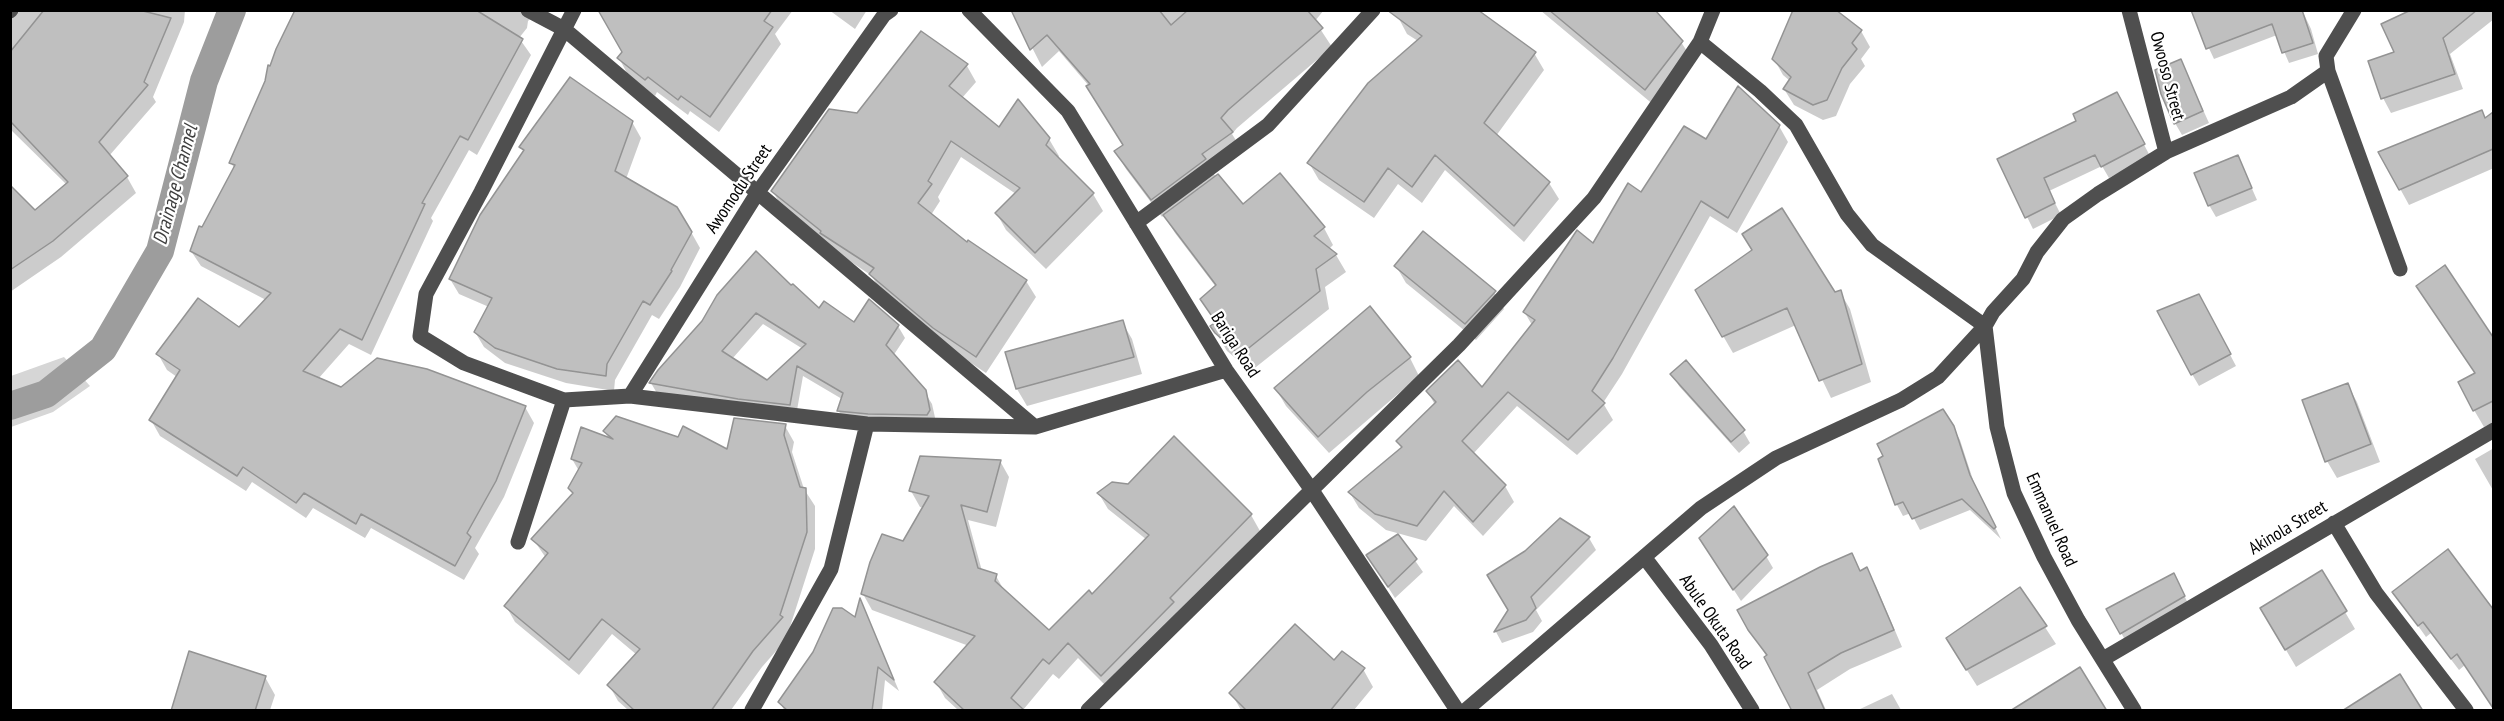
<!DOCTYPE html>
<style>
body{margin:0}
#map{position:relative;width:2504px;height:721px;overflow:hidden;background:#fff;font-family:"PT Sans Narrow",sans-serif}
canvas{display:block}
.frame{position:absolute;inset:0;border:12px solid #000;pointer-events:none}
</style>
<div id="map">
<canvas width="2504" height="721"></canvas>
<div class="frame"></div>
</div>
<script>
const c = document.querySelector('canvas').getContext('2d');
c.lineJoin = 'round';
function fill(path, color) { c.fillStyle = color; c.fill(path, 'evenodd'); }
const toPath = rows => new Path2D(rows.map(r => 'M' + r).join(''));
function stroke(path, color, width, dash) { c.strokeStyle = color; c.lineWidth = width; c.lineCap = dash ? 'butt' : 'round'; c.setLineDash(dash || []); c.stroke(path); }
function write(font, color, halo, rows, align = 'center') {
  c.font = font + ' "PT Sans Narrow",sans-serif'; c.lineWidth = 4.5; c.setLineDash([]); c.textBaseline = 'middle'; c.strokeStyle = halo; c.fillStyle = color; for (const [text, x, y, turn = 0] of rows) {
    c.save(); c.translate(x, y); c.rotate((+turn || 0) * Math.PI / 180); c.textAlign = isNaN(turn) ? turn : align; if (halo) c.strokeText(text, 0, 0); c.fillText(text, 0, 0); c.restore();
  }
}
fill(toPath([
 [64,357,90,386,53,412,11,427,11,376]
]), '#d6d6d6');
fill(toPath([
 [10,10,185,10,184,22,153,97,156,102,109,156,127,177,136,193,61,257,10,292,10,187,35,212,67,185,10,129],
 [297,10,539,10,528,21,527,28,519,38,531,55,477,155,469,150,431,218,433,221,371,355,349,344,318,379,341,389,525,407,534,423,504,497,475,548,479,554,464,580,371,528,365,538,313,508,306,518,252,482,246,491,160,436,151,420,177,377,167,370,158,354,239,329,266,300,201,266,191,251,235,169,231,163],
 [600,10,793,10,775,34,781,44,719,132,690,111,688,115,657,92,655,96,628,75,619,58,624,52],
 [829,10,867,10,855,29],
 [1013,10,1324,10,1315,21,1332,47,1237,128,1232,134,1242,150,1212,172,1243,206,1324,228,1333,245,1329,249,1336,255,1346,272,1325,287,1329,309,1251,371,1227,351,1212,326,1216,323,1202,300,1216,287,1175,233,1164,215,1162,217,1126,169,1116,152,1124,146,1089,86,1059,51,1042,67],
 [1540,10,1653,10,1681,42,1692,59,1655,106],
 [1795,10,1838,10,1838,14,1861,31,1870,47,1861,59,1865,66,1850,84,1836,116,1823,120,1794,105,1784,89,1790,81,1783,75,1774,59],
 [2191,10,2302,10,2311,29,2318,54,2289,63,2277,35,2214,59],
 [2415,10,2494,10,2494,19,2450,54,2463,89,2391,113,2383,98,2370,62,2396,53],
 [1398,17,1534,53,1544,70,1496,136,1549,183,1559,199,1524,242,1445,170,1422,203,1398,184,1374,218,1319,180,1309,163,1418,41,1407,34],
 [921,33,967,66,976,82,962,98,999,129,1049,139,1059,156,1057,159,1093,194,1103,211,1046,269,1006,230,997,214,1016,194,961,157,938,197,940,201,931,215,967,244,1026,281,1036,297,986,373,944,345,880,290,872,276,832,249,782,208,773,191,858,114],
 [2181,61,2209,123,2182,135,2175,123],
 [2123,105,2150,156,2109,178,2102,166,2049,191,2061,215,2033,229,1999,160],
 [2494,114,2494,168,2409,205,2380,152,2486,120],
 [632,122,641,138,626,179,691,232,700,248,680,287,659,319,652,315,615,380,614,391,566,383,505,363,484,347,475,332,489,307,459,294,450,279,524,152,521,147],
 [1779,126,1788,142,1737,233,1710,216,1622,374,1603,403,1613,420,1577,455,1517,406,1473,454,1505,486,1514,502,1483,536,1454,506,1426,541,1386,530,1359,508,1350,493,1402,449,1398,442,1435,405,1428,392,1482,390,1532,325,1525,313,1641,194,1707,141],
 [2238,157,2257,200,2216,217,2209,205],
 [1396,266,1494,292,1504,309,1476,340,1406,283],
 [2445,267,2494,340,2494,422,2484,427,2474,410,2476,374,2418,286],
 [791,287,820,310,854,324,898,326,905,338,893,356,924,391,932,404,936,422,845,422,838,410,842,399,803,376,796,416,658,395,651,383],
 [763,324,803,349,767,382,732,359],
 [1697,291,1835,293,1840,292,1850,309,1871,382,1831,398,1796,325,1733,353],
 [2205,307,2236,366,2199,386,2192,374],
 [1370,308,1410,358,1419,376,1329,453,1286,406,1276,389],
 [1122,322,1132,339,1142,374,1027,406,1017,389,1007,353],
 [1686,362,1743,431,1750,443,1739,453,1679,386,1672,374],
 [2347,384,2357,402,2380,462,2337,478,2327,461],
 [785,426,794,442,792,452,804,489,815,506,815,549,789,630,791,634,762,667,731,710,628,710,618,701,609,685,637,655,612,634,579,675,515,622,506,606,546,558,533,539,574,494,570,488,579,471,572,459,609,439,604,431,679,439,728,451],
 [1953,427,1960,440,1976,489,2001,539,1970,510,1920,530,1911,513,1903,516,1897,505,1880,460],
 [2494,448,2494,492,2475,459],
 [1000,461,1009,477,996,527,968,520,982,571,996,576,1005,592,1049,632,1092,596,1147,540,1108,509,1099,494,1251,515,1260,531,1111,691,1078,658,1059,679,1053,674,1023,710,958,710,945,698,936,682,969,646,872,610,863,594,904,543,924,508,920,507,911,491],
 [1560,520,1589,538,1596,550,1536,610,1542,621,1533,632,1502,643,1496,632,1509,610,1526,552],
 [1398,536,1423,572,1395,598,1375,567],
 [1708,550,1766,556,1773,568,1741,601],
 [2447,551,2494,612,2494,707,2465,665,2459,670,2431,633,2426,637,2394,592],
 [1852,555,1861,572,1866,569,1876,586,1902,647,1850,669,1817,690,1826,710,1794,710,1767,657,1749,629],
 [2180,586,2190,608,2128,645,2108,610],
 [2020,589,2056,644,1977,686,1958,656],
 [861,602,899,691,885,680,882,710,784,710,780,702,856,620],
 [2262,609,2345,612,2355,629,2296,667],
 [1334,662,1363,669,1373,687,1354,710,1241,710,1231,693],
 [265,677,275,695,270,710,173,710],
 [1892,694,1901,710,1858,710]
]), '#0003');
stroke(toPath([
 [10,406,46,394,103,349,160,251,204,81,232,10]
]), '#9d9d9d', 28);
const building = toPath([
 [44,10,139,10,171,18,144,82,148,85,99,142,128,176,53,241,10,270,10,185,35,210,68,182,10,121,10,52,44,10],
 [295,10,476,10,523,39,468,140,460,136,422,203,425,204,362,340,340,329,303,371,341,387,377,358,427,369,526,406,496,481,467,533,471,537,455,566,361,514,356,524,304,493,296,503,243,467,237,476,149,420,180,370,156,354,198,298,239,327,271,293,190,251,199,226,202,227,235,165,229,163,265,81,268,65,270,66,276,49,295,10],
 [598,10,772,10,764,21,773,27,710,117,681,96,678,100,648,77,645,80,617,58,622,52,598,10],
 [1011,10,1159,10,1171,25,1188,10,1307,10,1323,28,1228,110,1221,118,1233,132,1202,154,1206,159,1151,200,1114,151,1123,145,1086,86,1090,84,1047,35,1030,50,1011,10],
 [1387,10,1478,10,1536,52,1484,123,1550,182,1514,226,1435,155,1412,187,1388,168,1364,202,1307,163,1368,83,1422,36,1387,10],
 [1549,10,1655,10,1683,41,1645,90,1549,10],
 [1793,10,1836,10,1862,30,1852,43,1857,49,1842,68,1827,100,1813,105,1783,89,1791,77,1772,59,1793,10],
 [2191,10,2302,10,2313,43,2282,53,2272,24,2206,49,2191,10],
 [2411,10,2477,10,2443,38,2455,74,2381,99,2368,61,2394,52,2381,24,2411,10],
 [921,31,968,64,949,86,999,127,1018,99,1050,138,1046,145,1094,193,1035,253,995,213,1020,188,951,141,928,181,932,184,918,203,967,242,968,240,1027,280,976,357,933,328,869,274,874,268,820,233,821,231,771,191,829,109,857,113,921,31],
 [2181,59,2203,111,2174,124,2161,94,2155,70,2181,59],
 [570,77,633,121,615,171,677,207,692,232,671,270,672,271,650,305,643,301,607,364,606,376,557,369,495,348,474,332,492,298,449,279,480,215,524,150,519,147,570,77],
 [1738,86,1780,125,1728,218,1701,201,1613,358,1592,391,1605,403,1568,440,1508,392,1462,441,1506,485,1473,522,1444,491,1417,526,1375,514,1348,492,1402,447,1396,441,1436,402,1426,391,1458,360,1482,387,1535,320,1523,312,1577,230,1593,243,1628,183,1641,192,1684,126,1706,139,1738,86],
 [2117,92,2145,144,2101,167,2095,155,2044,178,2055,203,2025,218,1997,159,2076,121,2073,114,2117,92],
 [2482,110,2485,118,2493,112,2493,149,2399,190,2378,152,2482,110],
 [2238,155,2252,188,2208,206,2194,173,2238,155],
 [1280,173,1325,227,1314,236,1337,254,1316,269,1320,291,1240,355,1215,333,1210,326,1216,322,1200,299,1216,285,1163,215,1218,174,1243,204,1280,173],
 [1782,208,1835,292,1841,290,1862,364,1819,381,1787,308,1722,337,1695,290,1752,250,1742,234,1782,208],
 [1423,231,1496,291,1465,324,1394,266,1423,231],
 [756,251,791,285,793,284,819,308,824,301,854,322,869,299,899,325,886,345,926,390,930,410,927,415,868,414,837,411,843,393,797,366,790,405,738,399,649,383,658,370,702,321,717,295,756,251],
 [756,313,806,344,767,380,722,351,756,313],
 [2445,265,2493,337,2493,401,2473,411,2458,382,2475,373,2416,286,2445,265],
 [2199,294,2231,354,2191,375,2157,311,2199,294],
 [1370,306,1411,357,1367,392,1318,437,1274,388,1370,306],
 [1123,320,1134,357,1016,389,1005,352,1123,320],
 [1686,360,1745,430,1731,442,1670,374,1686,360],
 [2348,383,2371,444,2325,462,2302,400,2348,383],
 [1943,409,1954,426,1970,475,1996,527,1994,529,1962,499,1912,519,1903,502,1895,505,1878,459,1883,456,1877,444,1943,409],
 [616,416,678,437,683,426,727,449,734,418,786,424,784,435,800,487,806,488,807,532,780,615,783,617,753,651,711,711,635,711,607,685,640,649,602,619,569,660,504,606,548,553,531,539,573,493,568,488,582,463,571,459,581,427,613,439,603,431,616,416],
 [1174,436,1252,514,1170,598,1174,602,1101,676,1068,643,1049,664,1043,659,1011,698,1025,711,965,711,934,682,975,636,861,594,870,562,882,534,903,541,929,496,909,491,920,456,1001,460,987,512,961,505,978,568,997,574,995,581,1049,630,1089,590,1092,594,1149,535,1097,493,1112,482,1128,484,1174,436],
 [1734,506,1768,555,1733,590,1699,538,1734,506],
 [1560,518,1590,537,1531,597,1536,608,1526,620,1494,632,1508,610,1487,575,1525,551,1560,518],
 [1398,534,1417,559,1388,587,1366,555,1398,534],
 [2448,549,2493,609,2493,708,2457,654,2451,659,2423,622,2418,626,2392,592,2448,549],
 [1852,553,1860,571,1867,567,1894,630,1841,653,1808,673,1825,711,1792,711,1764,657,1767,655,1748,630,1737,610,1820,567,1852,553],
 [2322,570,2347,611,2285,650,2260,608,2322,570],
 [2174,573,2185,596,2120,634,2106,609,2174,573],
 [2020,587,2047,626,1966,670,1946,638,2020,587],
 [860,598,894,680,878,667,872,711,788,711,778,702,813,652,833,608,842,608,855,617,860,598],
 [1295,624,1334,660,1342,651,1365,668,1330,711,1247,711,1229,693,1295,624],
 [189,651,266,676,255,711,171,711,189,651],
 [2080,667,2107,711,2010,711,2080,667],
 [2400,674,2423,711,2342,711,2400,674]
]);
fill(building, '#bfbfbf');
stroke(building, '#939393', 1.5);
stroke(toPath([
 [528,10,564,29,1035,427],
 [574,10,481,192,426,294,420,336,464,363,564,400,630,396,867,424,1035,427,1226,370],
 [969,10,1068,111,1226,370,1311,489,1457,710],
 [2129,10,2166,152],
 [10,11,11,10],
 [1700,42,1760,91,1796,125,1847,214,1872,245,1985,326,1997,427,2014,493,2044,557,2078,620,2134,710],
 [2328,71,2400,269],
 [1136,223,1268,125,1373,10],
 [630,396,758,192,884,15,891,10],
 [2334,523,2376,593,2466,710],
 [518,542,564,400],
 [1645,558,1711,645,1752,710],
 [2103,659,2494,430],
 [752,710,831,569,867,424],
 [1088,710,1459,345,1594,198,1700,42,1713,10],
 [1466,710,1701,508,1776,458,1901,400,1938,377,1985,326,1993,312,2023,279,2037,252,2063,219,2098,194,2166,152,2291,97,2328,71,2326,56,2354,10]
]), '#4f4f4f', 15);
write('18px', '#000', '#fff', [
 ["Owooso Street",2167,76,75],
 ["Awomodu Street",739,189,-56],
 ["Bariga Road",1235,345,57],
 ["Emmanuel Road",2051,520,66],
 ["Akinola Street",2288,528,-31],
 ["Abule Okuta Road",1715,622,55]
]);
write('italic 20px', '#3e3e3e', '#fff', [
 ["Drainage Channel",176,185,-75]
]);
</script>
